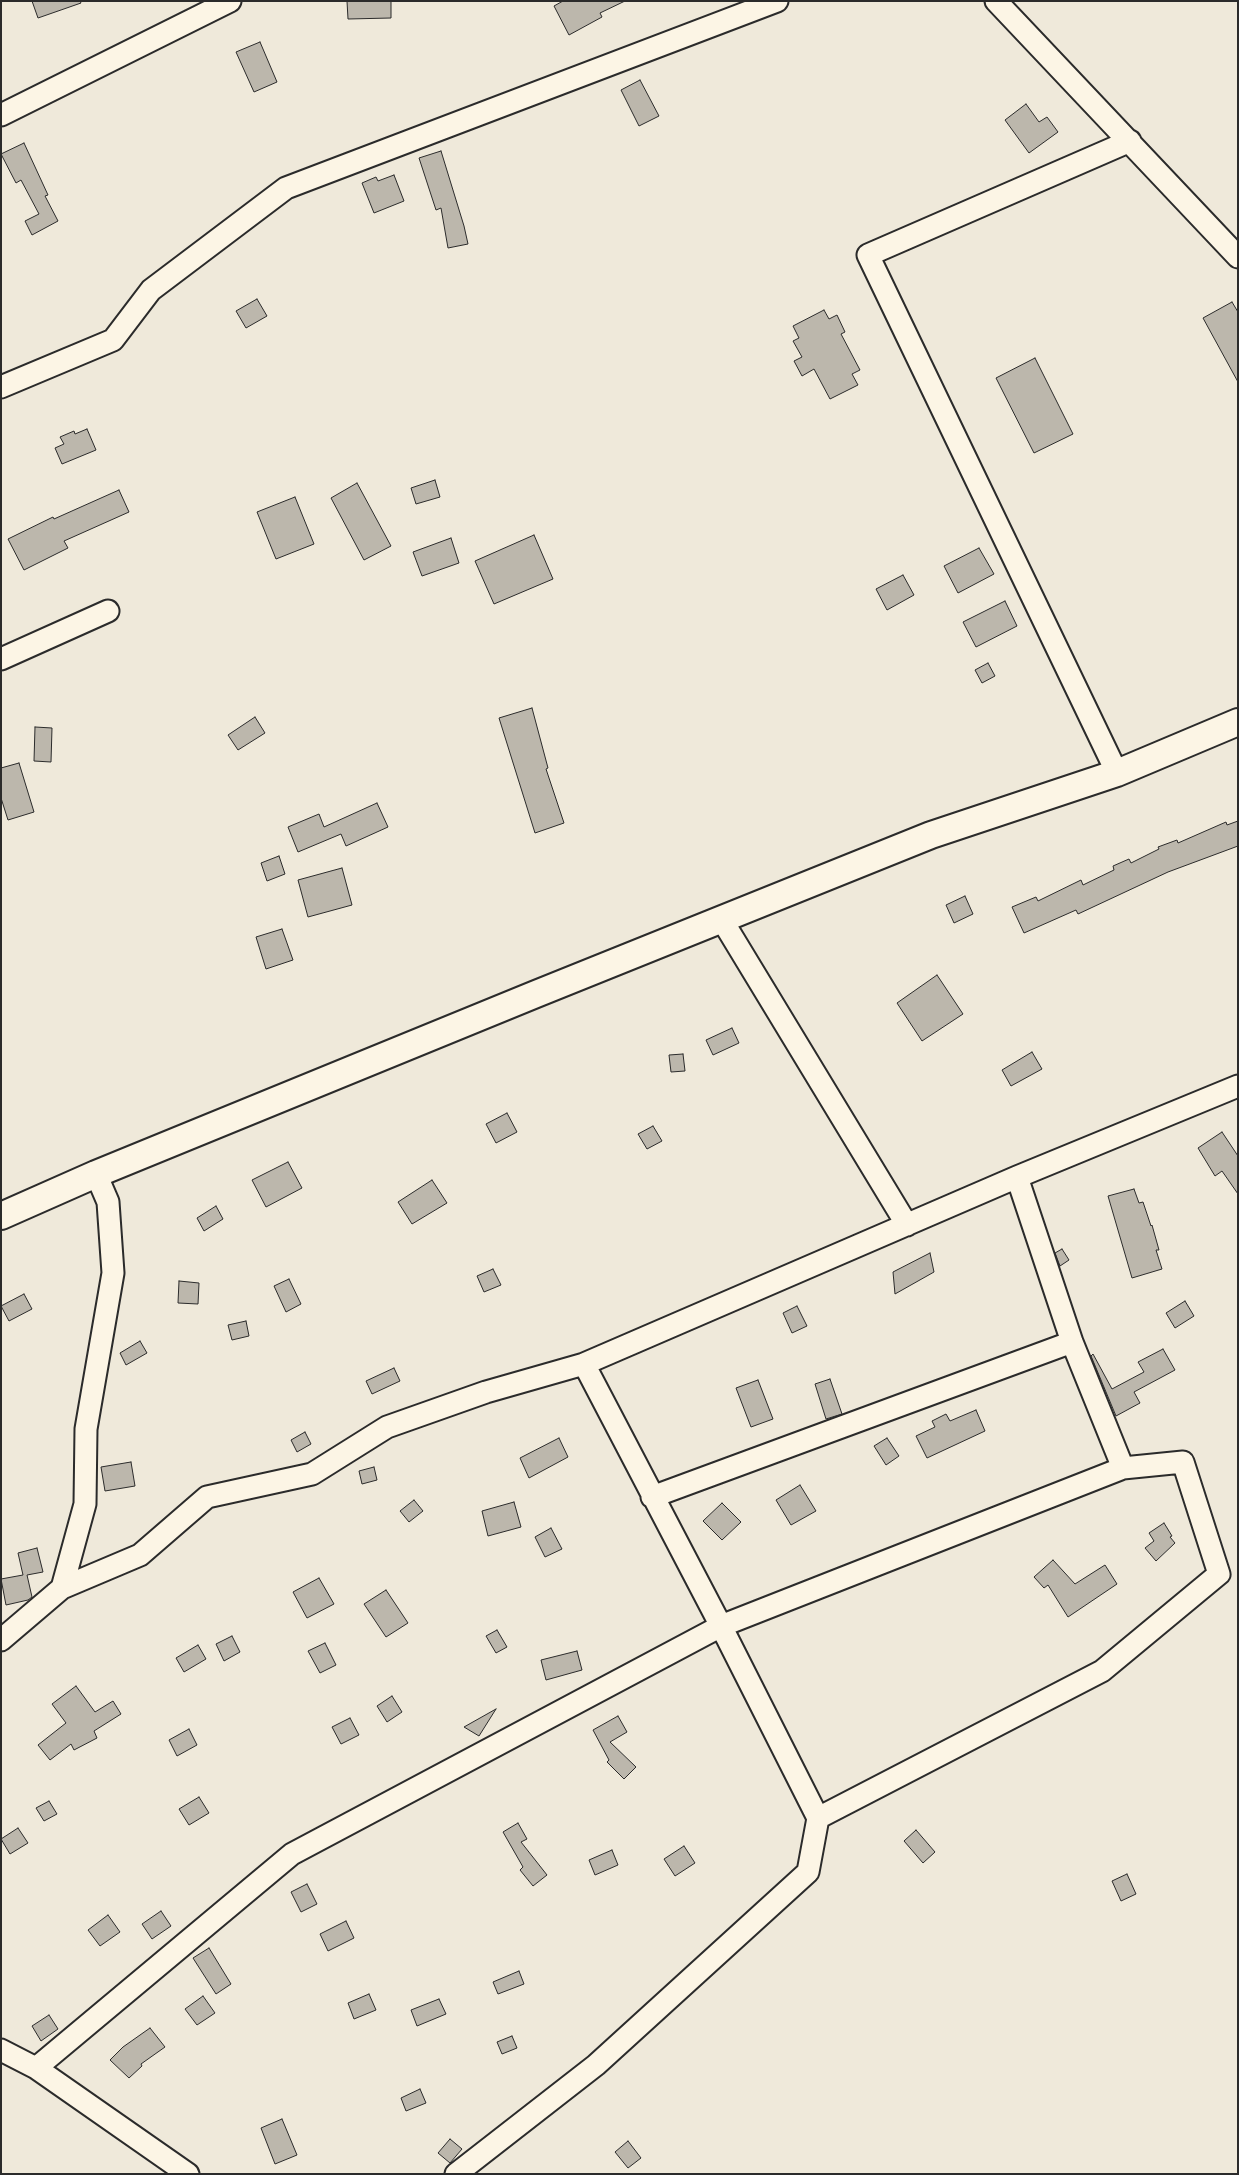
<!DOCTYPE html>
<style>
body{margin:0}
#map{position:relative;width:1239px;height:2175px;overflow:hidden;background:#efe9da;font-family:"Gochi Hand",sans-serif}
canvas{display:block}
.frame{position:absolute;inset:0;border:2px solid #2b2b2b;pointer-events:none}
</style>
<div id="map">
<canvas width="1239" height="2175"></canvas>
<div class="frame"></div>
</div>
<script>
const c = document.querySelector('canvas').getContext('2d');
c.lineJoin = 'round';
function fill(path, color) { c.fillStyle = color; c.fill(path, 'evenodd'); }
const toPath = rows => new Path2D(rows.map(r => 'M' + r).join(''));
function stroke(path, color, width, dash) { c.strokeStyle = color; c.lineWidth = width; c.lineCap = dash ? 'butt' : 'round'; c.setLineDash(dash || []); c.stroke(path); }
const building = toPath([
 [32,1,80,1,81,3,38,18,32,1],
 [347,1,391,1,391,18,348,19,347,1],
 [563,1,625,1,600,13,602,17,569,35,554,6,563,1],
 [260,42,277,82,254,92,236,52,260,42],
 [640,80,659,116,639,126,621,90,640,80],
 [1026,104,1039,122,1047,117,1058,132,1029,153,1005,120,1026,104],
 [24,143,48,195,45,196,58,221,32,235,25,221,39,214,21,180,16,183,1,154,24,143],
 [441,151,464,226,468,244,448,248,441,208,436,210,419,158,441,151],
 [394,175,404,201,374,213,362,183,376,177,378,181,394,175],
 [257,299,267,316,246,328,236,311,257,299],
 [1232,302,1238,312,1238,382,1203,318,1232,302],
 [824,310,829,319,837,315,845,332,841,334,860,370,852,374,858,385,830,399,814,369,802,376,794,361,802,357,793,341,799,338,793,326,824,310],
 [1035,358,1073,434,1034,453,996,378,1035,358],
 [87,429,96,450,62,464,55,448,64,444,60,437,74,431,75,434,87,429],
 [435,480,440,497,416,504,411,488,435,480],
 [357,483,391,546,364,560,331,498,357,483],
 [119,490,129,512,64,541,68,548,24,570,8,539,53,517,54,519,119,490],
 [295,497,314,544,276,559,257,512,295,497],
 [534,535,553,579,494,604,475,561,534,535],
 [451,538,459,563,422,576,413,552,451,538],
 [979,548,994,574,958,593,944,566,979,548],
 [903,575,914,595,887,610,876,589,903,575],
 [1005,601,1017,626,976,647,963,622,1005,601],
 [988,663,995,676,982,683,975,670,988,663],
 [532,708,548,768,546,769,564,823,535,833,499,718,532,708],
 [255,717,265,733,238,750,228,735,255,717],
 [35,727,52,728,51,762,34,761,35,727],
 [19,763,34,812,8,820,1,798,1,768,19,763],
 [377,803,388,827,346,846,341,834,298,852,288,827,319,814,324,827,377,803],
 [1238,821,1238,846,1168,872,1078,914,1076,910,1024,933,1012,907,1036,897,1038,901,1081,880,1083,885,1114,870,1113,866,1129,859,1131,863,1159,849,1158,847,1177,840,1178,843,1226,822,1227,825,1238,821],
 [279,856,285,874,267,881,261,863,279,856],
 [342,868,352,905,308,917,298,880,342,868],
 [965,896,973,914,954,923,946,905,965,896],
 [282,929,293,960,266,969,256,937,282,929],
 [937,975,963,1014,922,1041,897,1003,937,975],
 [732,1028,739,1043,713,1055,706,1040,732,1028],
 [1032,1052,1042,1069,1011,1086,1002,1070,1032,1052],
 [683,1054,685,1071,671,1072,669,1055,683,1054],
 [507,1113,517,1132,496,1143,486,1124,507,1113],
 [653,1126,662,1141,647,1149,638,1134,653,1126],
 [1222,1132,1238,1156,1238,1194,1222,1171,1215,1176,1198,1148,1222,1132],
 [288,1162,302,1188,266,1207,252,1180,288,1162],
 [432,1180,447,1203,412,1224,398,1202,432,1180],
 [1134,1189,1139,1203,1143,1202,1151,1226,1152,1225,1159,1250,1156,1250,1162,1269,1132,1278,1108,1196,1134,1189],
 [216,1206,223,1219,204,1231,197,1218,216,1206],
 [1062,1249,1069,1260,1060,1266,1055,1253,1062,1249],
 [930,1253,934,1272,895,1294,893,1272,930,1253],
 [493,1269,501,1285,484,1292,477,1276,493,1269],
 [289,1279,301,1304,286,1312,274,1286,289,1279],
 [179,1281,199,1283,198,1304,178,1303,179,1281],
 [24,1294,32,1309,9,1321,1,1306,24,1294],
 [1185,1301,1194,1316,1175,1328,1166,1313,1185,1301],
 [797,1306,807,1326,792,1333,783,1313,797,1306],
 [246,1321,249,1336,232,1340,228,1325,246,1321],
 [140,1341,147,1353,126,1365,120,1353,140,1341],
 [1163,1349,1175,1370,1134,1392,1140,1403,1116,1416,1091,1356,1093,1354,1112,1389,1144,1372,1138,1362,1163,1349],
 [394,1368,400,1381,372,1394,366,1381,394,1368],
 [830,1379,842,1414,826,1419,815,1384,830,1379],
 [758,1380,773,1419,751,1427,736,1388,758,1380],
 [976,1410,985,1431,927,1458,916,1436,935,1427,932,1421,946,1414,950,1421,976,1410],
 [305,1432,311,1444,297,1452,291,1440,305,1432],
 [559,1438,568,1457,529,1478,520,1458,559,1438],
 [887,1438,899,1456,886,1465,874,1446,887,1438],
 [131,1462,135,1486,105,1491,101,1467,131,1462],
 [374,1467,377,1480,362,1484,359,1471,374,1467],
 [800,1485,816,1511,791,1525,776,1500,800,1485],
 [414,1500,423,1511,409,1522,400,1511,414,1500],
 [514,1502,521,1527,488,1536,482,1511,514,1502],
 [722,1503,741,1522,722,1540,703,1521,722,1503],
 [1164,1523,1172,1536,1170,1537,1175,1543,1156,1561,1145,1548,1154,1541,1149,1533,1164,1523],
 [551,1528,562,1549,545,1557,535,1537,551,1528],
 [37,1548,43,1572,27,1575,32,1597,28,1600,6,1605,1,1579,23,1575,18,1553,37,1548],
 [1053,1560,1075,1584,1105,1565,1117,1584,1068,1617,1048,1585,1044,1588,1034,1577,1053,1560],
 [319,1578,334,1604,307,1618,293,1592,319,1578],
 [386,1590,408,1623,386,1637,364,1604,386,1590],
 [497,1630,507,1647,496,1653,486,1636,497,1630],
 [232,1636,240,1652,224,1661,216,1644,232,1636],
 [325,1643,336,1665,320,1673,308,1651,325,1643],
 [198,1645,206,1659,184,1672,176,1658,198,1645],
 [577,1651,582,1670,546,1680,541,1660,577,1651],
 [76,1686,95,1712,113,1701,121,1714,94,1731,97,1738,74,1750,71,1744,50,1760,38,1745,66,1723,52,1704,76,1686],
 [392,1696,402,1712,387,1722,377,1706,392,1696],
 [496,1709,479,1736,464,1727,496,1709],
 [618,1716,627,1732,610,1742,636,1767,624,1779,607,1762,609,1760,593,1730,618,1716],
 [350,1718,359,1735,341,1744,332,1727,350,1718],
 [189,1729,197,1745,177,1756,169,1740,189,1729],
 [199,1797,209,1813,189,1825,179,1809,199,1797],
 [49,1801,57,1814,44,1821,36,1808,49,1801],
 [518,1823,527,1839,521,1842,547,1875,533,1886,520,1870,523,1867,503,1832,518,1823],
 [18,1828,28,1843,10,1854,1,1839,18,1828],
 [916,1830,935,1852,923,1863,904,1841,916,1830],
 [684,1846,695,1863,675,1876,664,1859,684,1846],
 [612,1850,618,1865,595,1875,589,1860,612,1850],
 [1127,1874,1136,1894,1121,1901,1112,1881,1127,1874],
 [307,1884,317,1904,301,1912,291,1892,307,1884],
 [161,1911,171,1926,152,1939,142,1924,161,1911],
 [108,1915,120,1932,100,1946,88,1930,108,1915],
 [346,1921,354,1938,328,1951,320,1934,346,1921],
 [209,1948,231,1984,216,1994,193,1958,209,1948],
 [519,1971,524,1984,498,1994,493,1982,519,1971],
 [369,1994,376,2010,354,2019,348,2003,369,1994],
 [203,1996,215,2013,197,2025,185,2009,203,1996],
 [439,1999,446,2014,417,2026,411,2010,439,1999],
 [49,2015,58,2029,41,2041,32,2026,49,2015],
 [150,2028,165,2047,141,2064,142,2066,129,2078,110,2060,123,2047,150,2028],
 [512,2036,517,2048,502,2054,497,2042,512,2036],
 [420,2089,426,2103,406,2111,401,2098,420,2089],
 [282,2119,297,2155,275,2164,261,2128,282,2119],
 [450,2139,462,2149,450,2163,438,2153,450,2139],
 [628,2141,641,2158,628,2168,615,2152,628,2141]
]);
fill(building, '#bcb7ac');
stroke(building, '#2b2b2b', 1);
const minor = toPath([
 [996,1,1238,257],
 [1,115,230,1],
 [1,387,113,340,151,290,286,188,777,1],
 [1,659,108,611],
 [1117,773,868,255,1130,141],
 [722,920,907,1225],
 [1017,1177,1072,1342,1123,1468],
 [652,1497,1072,1342],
 [62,1588,140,1555,207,1497,312,1474,387,1427,486,1392,584,1364],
 [1,1640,62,1588,85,1504,86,1429,113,1273,108,1202,96,1174],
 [1,2050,36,2068,188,2174],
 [36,2068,292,1854,721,1626,1123,1468,1183,1462,1219,1574,1102,1671,818,1818],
 [456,2174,596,2065,808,1872,818,1818,721,1626,584,1364,1017,1177,1238,1086]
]);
const major = toPath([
 [1,1216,96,1174,536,994,931,835,1117,773,1238,722]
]);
stroke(minor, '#2b2b2b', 25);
stroke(major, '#2b2b2b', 30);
stroke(minor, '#fcf5e5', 21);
stroke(major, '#fcf5e5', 26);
</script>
